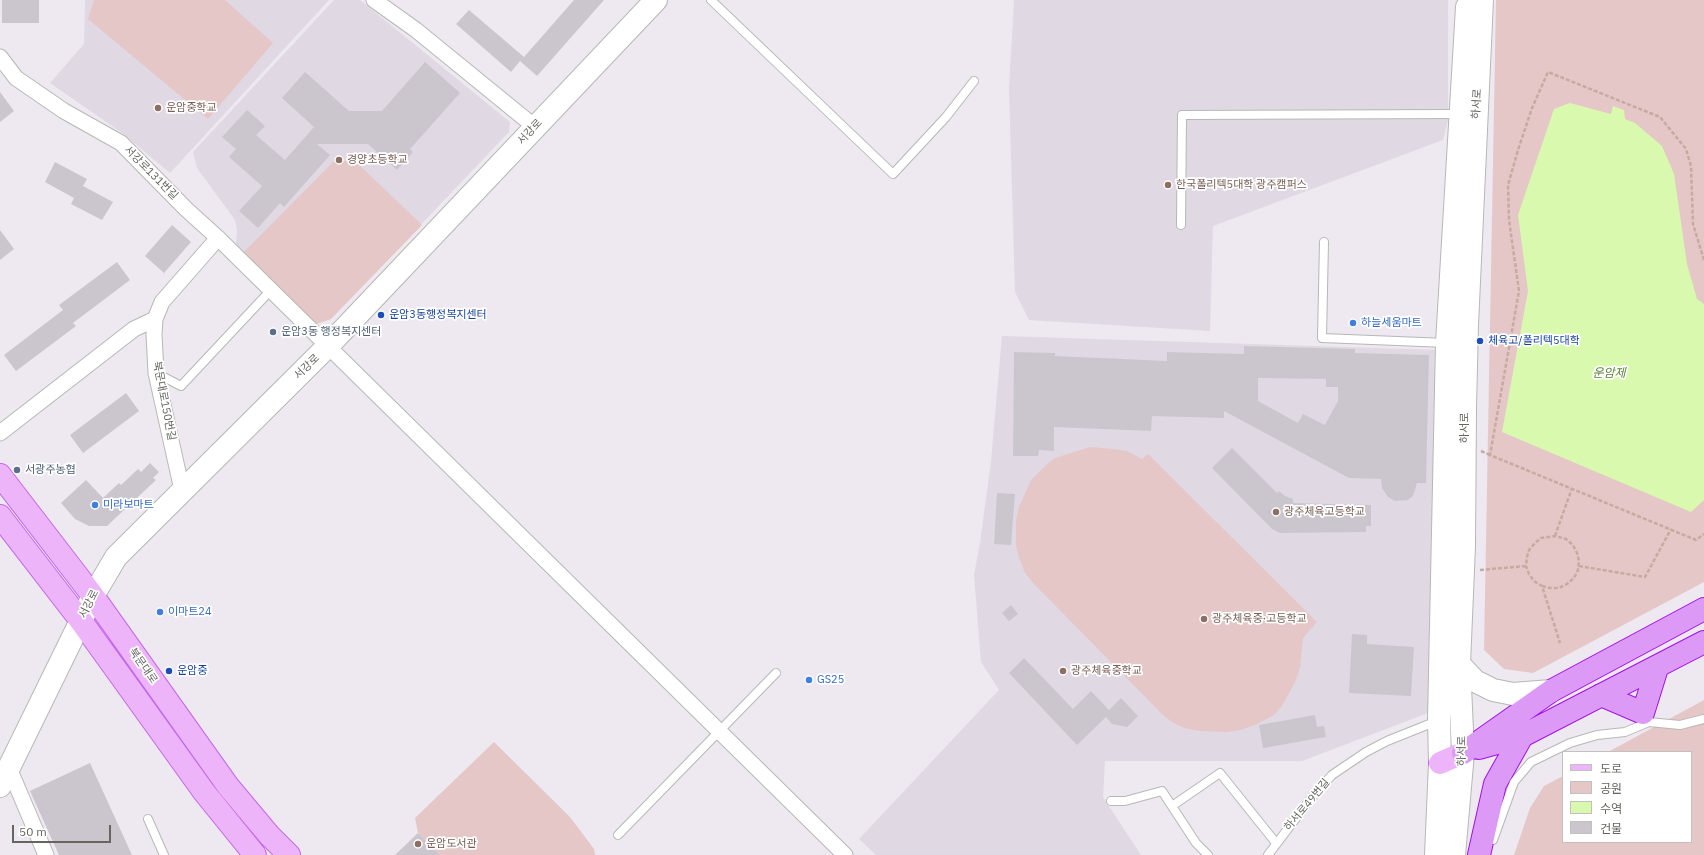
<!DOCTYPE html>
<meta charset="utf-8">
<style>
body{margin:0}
#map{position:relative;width:1704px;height:855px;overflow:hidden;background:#eee8f0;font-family:"IBM Plex Sans","Noto Sans KR",sans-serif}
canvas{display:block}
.legend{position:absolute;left:1562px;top:751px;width:130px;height:92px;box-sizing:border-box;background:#fff;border:1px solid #c1c2bf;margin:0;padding:5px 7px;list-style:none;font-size:12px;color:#63675f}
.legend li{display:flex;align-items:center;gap:8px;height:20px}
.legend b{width:20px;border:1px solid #c1c2bf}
.scale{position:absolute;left:12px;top:825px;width:99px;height:18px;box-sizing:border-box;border:2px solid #63675f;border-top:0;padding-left:5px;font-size:12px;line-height:14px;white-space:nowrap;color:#63675f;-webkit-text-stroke:3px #fff;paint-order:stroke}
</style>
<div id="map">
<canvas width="1704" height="855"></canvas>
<ul class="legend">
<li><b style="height:5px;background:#edb4f9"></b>도로</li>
<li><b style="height:11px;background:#e5c7c7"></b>공원</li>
<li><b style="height:11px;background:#d9f9af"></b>수역</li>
<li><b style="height:11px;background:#cbc6ce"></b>건물</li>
</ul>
<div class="scale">50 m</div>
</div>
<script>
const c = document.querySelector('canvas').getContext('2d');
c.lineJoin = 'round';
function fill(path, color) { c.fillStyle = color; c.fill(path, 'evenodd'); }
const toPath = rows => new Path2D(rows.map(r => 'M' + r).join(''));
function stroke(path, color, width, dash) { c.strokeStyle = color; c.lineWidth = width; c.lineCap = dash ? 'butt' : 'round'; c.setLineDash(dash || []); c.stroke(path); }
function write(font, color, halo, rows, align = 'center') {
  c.font = font + ' "IBM Plex Sans","Noto Sans KR",sans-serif'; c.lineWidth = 3.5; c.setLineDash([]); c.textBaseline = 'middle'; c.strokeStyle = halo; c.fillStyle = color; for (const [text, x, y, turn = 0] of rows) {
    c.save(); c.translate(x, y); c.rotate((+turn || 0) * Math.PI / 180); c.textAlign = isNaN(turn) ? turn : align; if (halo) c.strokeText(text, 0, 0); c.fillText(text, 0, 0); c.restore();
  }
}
fill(toPath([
 [85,0,329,0,170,173,122,133,50,83,84,44],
 [334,0,360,0,510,122,509,132,331,319,242,254,236,244,237,230,235,220,197,168,193,152],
 [1014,0,1448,0,1448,120,1443,140,1213,226,1210,331,1029,320,1015,292,1009,89],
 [1002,336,1439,350,1428,713,1302,761,1105,761,1103,797,1141,855,876,855,859,839,999,690,981,662,974,575,980,543,991,461]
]), '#e0d9e3');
fill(toPath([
 [94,0,225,0,273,43,208,119,88,19],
 [1496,0,1704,0,1704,582,1533,673,1504,669,1484,650],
 [354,160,422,225,331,319,314,325,242,254,333,162],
 [1090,447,1114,449,1127,451,1142,459,1148,454,1317,622,1303,638,1300,668,1295,682,1282,706,1274,715,1255,725,1241,730,1227,732,1199,731,1184,728,1172,722,1163,715,1034,584,1025,573,1020,560,1016,547,1016,520,1019,507,1031,480,1046,465,1055,458],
 [1704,700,1704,855,1514,855,1530,808,1544,786,1563,776,1563,842,1691,842,1691,752,1608,752],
 [494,742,570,817,594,849,595,855,440,855,418,833,415,818]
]), '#e5c7c7');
fill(toPath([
 [1570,103,1611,114,1613,106,1624,110,1625,119,1635,123,1662,146,1674,174,1687,264,1697,299,1704,304,1704,500,1691,512,1502,432,1528,291,1518,215,1554,109]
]), '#d9f9af');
fill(toPath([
 [2,0,39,0,39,23,2,23],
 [574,0,604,0,537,76,520,61,511,72,456,24,469,10,524,57],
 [425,62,460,93,410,149,413,152,397,170,368,144,317,144,330,155,284,207,280,203,258,228,239,211,262,186,229,157,236,149,222,137,247,110,265,126,256,135,285,160,314,127,282,98,305,72,349,111,382,111],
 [0,92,14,111,0,122],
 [55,162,87,179,83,186,113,202,102,220,71,204,74,198,45,182],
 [172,225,191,242,164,273,145,256],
 [0,230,14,249,0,260],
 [117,262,130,280,73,323,76,326,16,371,4,355,63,310,59,305],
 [1244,346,1355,349,1355,353,1429,355,1426,483,1417,483,1413,496,1408,500,1395,501,1388,497,1382,488,1381,479,1349,478,1224,411,1224,418,1152,416,1151,431,1054,427,1054,451,1039,450,1038,456,1013,456,1014,352,1055,353,1055,356,1167,361,1167,352,1244,354],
 [1258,378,1326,379,1326,387,1338,387,1338,401,1325,425,1303,414,1298,423,1258,401],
 [126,393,139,411,83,453,70,435],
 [1232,448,1277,493,1279,491,1285,496,1293,499,1293,503,1371,505,1371,526,1366,526,1366,532,1280,533,1272,529,1212,468],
 [150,463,159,472,153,478,156,480,107,526,89,526,75,519,61,503,86,480,103,498,119,483,121,485,138,469,141,472],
 [997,493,1015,494,1011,545,994,544],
 [1011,605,1018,614,1009,621,1002,613],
 [1352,634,1367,635,1367,644,1414,647,1411,696,1349,693],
 [1024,658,1073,709,1091,691,1109,710,1121,698,1138,716,1127,727,1112,724,1106,717,1077,745,1009,673],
 [1315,715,1317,727,1324,726,1326,737,1263,748,1259,725],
 [90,763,132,855,59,855,30,791],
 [418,833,440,855,395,855]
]), '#cbc6ce');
const lane = toPath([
 [711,0,893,174,946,117,974,81],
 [1181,225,1182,115,1459,114],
 [1324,242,1322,338,1447,343],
 [156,373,181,386,270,291],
 [1647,719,1649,722,1680,725,1704,719],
 [1111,801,1125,801,1162,791,1196,843,1208,855],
 [1172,806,1220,773,1276,843],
 [148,819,164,855],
 [618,835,776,673],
 [1493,840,1514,782,1531,762,1570,743,1597,735,1625,732,1649,722],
 [1268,855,1312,797,1332,775,1366,752,1387,741,1437,721]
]);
const street = toPath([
 [374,0,416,30,535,127],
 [0,57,16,78,64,111,121,143,186,209,218,238,845,855],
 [0,433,134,329,155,319],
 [182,490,156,373,154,334,155,319,162,302,218,238],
 [9,768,46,855]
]);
const secondary = toPath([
 [1459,664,1475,681,1493,690,1513,694,1551,691],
 [0,786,93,596,116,557,327,347,656,0],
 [1436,855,1440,763,1439,720,1447,343,1467,7],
 [1454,855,1463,753,1459,664,1464,546,1465,408,1467,325,1482,0]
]);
const primary = toPath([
 [0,475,93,596,228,786,269,835,289,855],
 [0,516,81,621,204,792,255,855],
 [1440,763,1463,753]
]);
const highway = toPath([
 [1601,695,1643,713,1657,668],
 [1479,748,1522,736,1704,642],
 [1463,753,1551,691,1704,609],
 [1479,855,1495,784,1522,736]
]);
stroke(lane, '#b5b9b3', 10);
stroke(street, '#b5b9b3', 17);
stroke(secondary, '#b5b9b2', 24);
stroke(primary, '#c369e8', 24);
stroke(highway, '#a211e7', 24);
stroke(toPath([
 [1704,260,1693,224,1691,166,1686,149,1660,117,1548,72,1532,108,1518,150,1508,185,1509,220,1519,291,1490,455,1696,540,1704,534],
 [1481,451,1490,455],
 [1555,536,1572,488],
 [1579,566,1645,577,1671,529],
 [1480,570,1526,566],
 [1542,586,1550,588,1559,588,1567,584,1574,578,1578,570,1579,561,1577,553,1573,545,1566,539,1555,536,1541,538,1535,543,1529,550,1527,557,1526,566,1529,574,1534,581,1542,586,1560,643]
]), '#c6aba0', 2.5, [4, 2]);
stroke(lane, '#fff', 8);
stroke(street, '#fff', 15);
stroke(secondary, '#fff', 22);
stroke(primary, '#edb4f9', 22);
stroke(highway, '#dd99f6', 22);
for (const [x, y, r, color] of [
 [158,108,4,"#8d6e63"],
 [339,160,4,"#8d6e63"],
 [1168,185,4,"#8d6e63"],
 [381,315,4,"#1a4fb4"],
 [1353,323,4,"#3f7fe0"],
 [273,332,4,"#5c6f8a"],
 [1480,341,4,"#1a4fb4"],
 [17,470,4,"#5c6f8a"],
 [95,505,4,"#3f7fe0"],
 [1276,512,4,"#8d6e63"],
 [160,612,4,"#3f7fe0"],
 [1204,619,4,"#8d6e63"],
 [169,671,4,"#1a4fb4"],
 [1063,671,4,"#8d6e63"],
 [809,680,4,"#3f7fe0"],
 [418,844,4,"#8d6e63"]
]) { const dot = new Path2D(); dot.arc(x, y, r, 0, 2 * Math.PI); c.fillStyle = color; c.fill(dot); stroke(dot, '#fff', 1.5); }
write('11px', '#63675f', '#fff', [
 ["하서로",1477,104,-87],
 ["서강로",530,132,-47],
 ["서강로131번길",151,173,45],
 ["서강로",307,367,-44],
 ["북문대로150번길",164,401,79],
 ["하서로",1465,428,-90],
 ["서강로",89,604,-63],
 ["북문대로",143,666,55],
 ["하서로",1462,751,-89],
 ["하서로49번길",1307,805,-50]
]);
write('11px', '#785e54', '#fff', [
 ["운암중학교",166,108],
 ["경양초등학교",347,160],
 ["한국폴리텍5대학 광주캠퍼스",1176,185],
 ["광주체육고등학교",1284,512],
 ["광주체육중·고등학교",1212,619],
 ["광주체육중학교",1071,671],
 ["운암도서관",426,844]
], 'left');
write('11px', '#164399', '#fff', [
 ["운암3동행정복지센터",389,315],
 ["체육고/폴리텍5대학",1488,341],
 ["운암중",177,671]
], 'left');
write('11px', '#366cbe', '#fff', [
 ["하늘세움마트",1361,323],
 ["미라보마트",103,505],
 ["이마트24",168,612],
 ["GS25",817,680]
], 'left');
write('11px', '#4e5e75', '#fff', [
 ["운암3동 행정복지센터",281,332],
 ["서광주농협",25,470]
], 'left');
write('italic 12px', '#5e803b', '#fff', [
 ["운암제",1609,374]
]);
</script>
